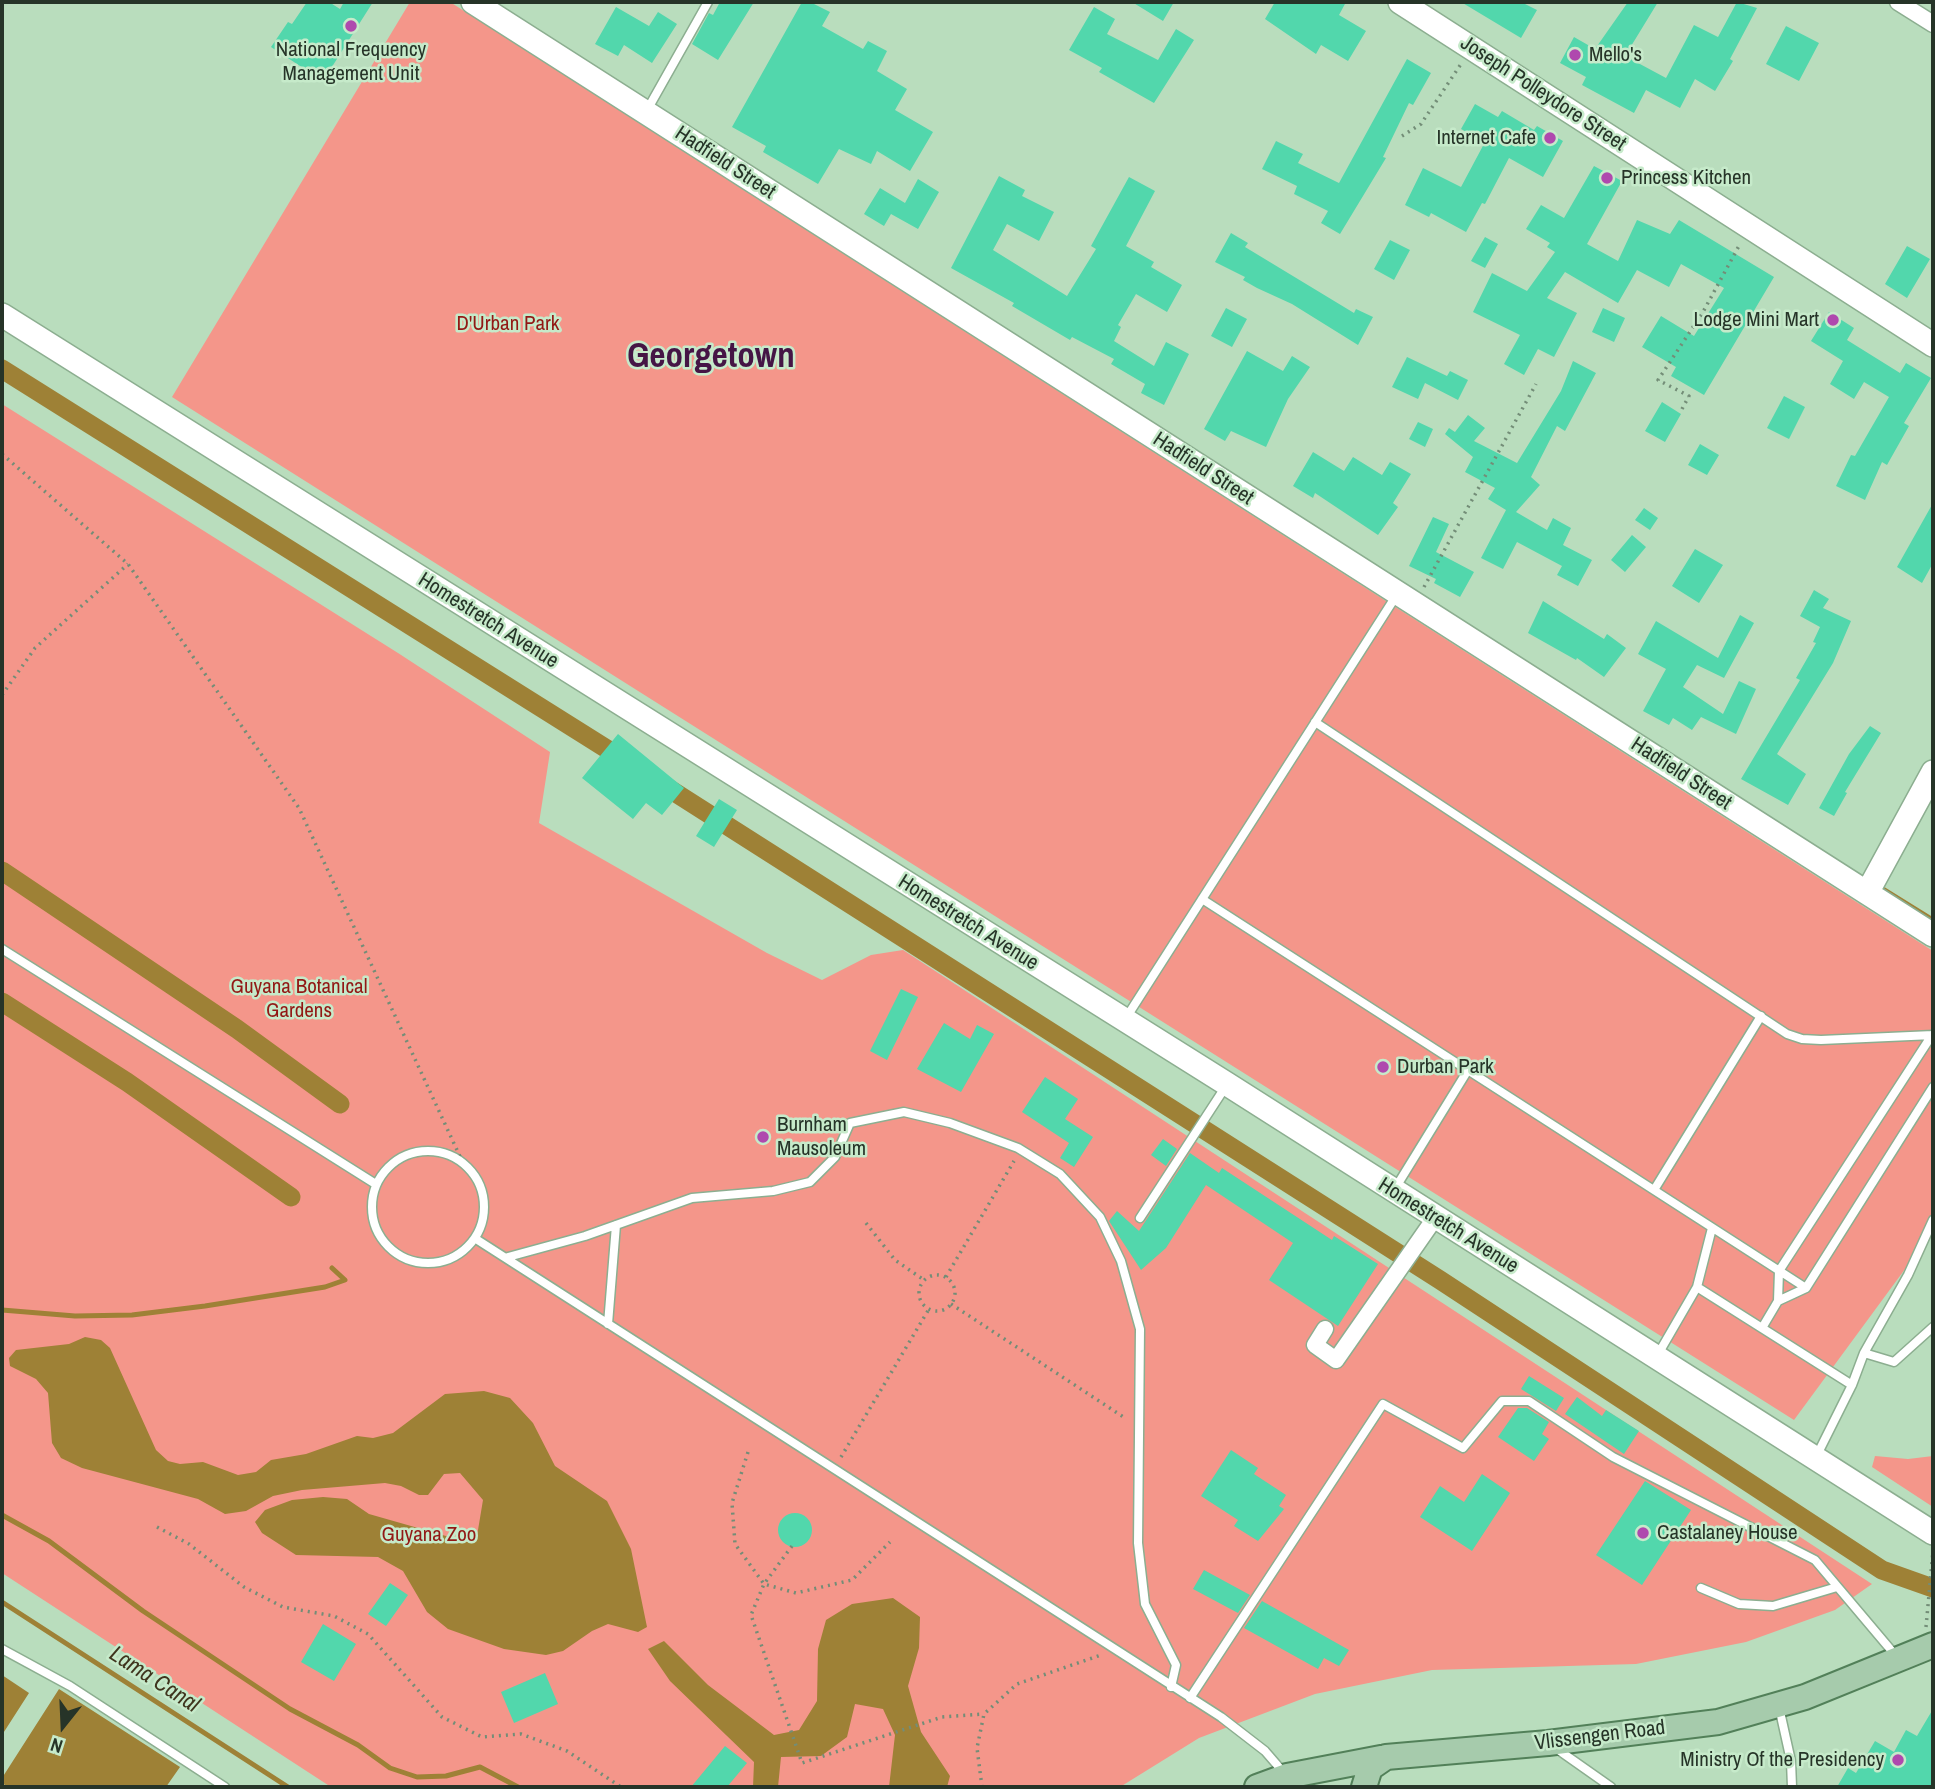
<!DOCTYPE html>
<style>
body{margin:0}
#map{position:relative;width:1935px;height:1789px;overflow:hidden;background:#b9ddbd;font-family:"Archivo Narrow",sans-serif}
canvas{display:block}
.frame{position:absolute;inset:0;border:4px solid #263428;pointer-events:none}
.north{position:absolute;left:28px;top:1691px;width:70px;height:70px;-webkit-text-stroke:5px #c6eaca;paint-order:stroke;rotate:198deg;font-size:19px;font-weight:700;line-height:28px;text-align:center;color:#263428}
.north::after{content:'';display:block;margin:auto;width:24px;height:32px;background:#263428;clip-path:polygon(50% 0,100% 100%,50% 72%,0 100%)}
</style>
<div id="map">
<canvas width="1935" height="1789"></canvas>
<div class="frame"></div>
<div class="north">N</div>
</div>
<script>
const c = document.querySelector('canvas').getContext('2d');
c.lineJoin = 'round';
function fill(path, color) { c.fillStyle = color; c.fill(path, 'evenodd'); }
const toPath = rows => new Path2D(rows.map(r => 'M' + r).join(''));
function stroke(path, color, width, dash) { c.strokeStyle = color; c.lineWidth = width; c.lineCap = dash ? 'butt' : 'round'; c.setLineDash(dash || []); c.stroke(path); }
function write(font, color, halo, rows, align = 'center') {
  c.font = font + ' "Archivo Narrow",sans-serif'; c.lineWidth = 5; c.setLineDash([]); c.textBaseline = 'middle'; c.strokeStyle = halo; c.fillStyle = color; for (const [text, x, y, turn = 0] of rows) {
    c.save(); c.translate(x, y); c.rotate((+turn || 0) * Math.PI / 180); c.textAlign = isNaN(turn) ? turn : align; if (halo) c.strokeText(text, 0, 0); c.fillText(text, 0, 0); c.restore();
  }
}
fill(toPath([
 [410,2,450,2,1933,951,1933,1231,1794,1420,172,397],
 [2,404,398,653,550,752,539,823,767,953,822,980,871,955,903,950,1872,1584,1835,1610,1746,1642,1636,1664,1432,1670,1315,1694,1199,1738,1120,1787,331,1787,2,1573],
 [1875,1456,1908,1459,1933,1456,1933,1507,1872,1467]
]), '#f4968a');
fill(toPath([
 [85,1337,101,1340,110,1348,156,1450,168,1461,180,1464,203,1462,238,1475,256,1472,271,1460,306,1454,357,1436,373,1438,393,1433,445,1394,484,1391,510,1398,533,1423,555,1466,607,1501,631,1549,647,1627,638,1632,608,1624,592,1631,563,1651,546,1655,504,1649,448,1629,427,1612,403,1571,378,1557,296,1555,262,1533,255,1522,265,1510,292,1500,323,1497,347,1499,369,1514,467,1542,477,1536,483,1500,460,1473,444,1474,428,1495,419,1495,401,1486,385,1483,302,1490,273,1496,246,1511,225,1514,198,1499,82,1468,61,1458,52,1443,48,1393,36,1379,10,1366,9,1358,16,1350,69,1344],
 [893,1598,920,1617,919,1648,908,1686,921,1732,950,1776,947,1787,889,1787,895,1735,883,1709,855,1704,847,1737,821,1756,781,1757,778,1787,753,1787,754,1762,670,1681,648,1649,664,1641,708,1685,774,1735,799,1730,817,1701,818,1649,826,1620,852,1604],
 [2,1675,29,1693,2,1735],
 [59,1689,180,1767,166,1787,8,1787,2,1783,2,1778]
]), '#9e8136');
stroke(toPath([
 [1883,889,1933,920],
 [2,1310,75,1316,132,1315,205,1306,325,1287,345,1280,332,1268],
 [2,1515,49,1541,143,1611,290,1709,358,1745,390,1768,417,1777,446,1776,480,1767,518,1787],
 [2,1602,288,1787]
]), '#9e8136', 5);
stroke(toPath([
 [2,369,626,761],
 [657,781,1440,1280,1882,1570,1933,1588],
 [2,871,237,1029,340,1104],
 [2,1002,127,1082,291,1197]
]), '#9e8136', 19);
fill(toPath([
 [307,2,329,2,340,9,344,2,373,2,323,81,271,47,288,22,292,24],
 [720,2,754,2,718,60,692,44,709,13,713,15],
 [802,2,810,2,830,12,822,26,863,49,868,41,887,51,877,71,907,89,895,110,933,132,910,171,877,151,871,164,839,149,818,184,763,152,766,146,732,127],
 [1132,2,1174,2,1163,21],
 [1275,2,1346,2,1339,15,1366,31,1348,61,1321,45,1316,54,1265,19],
 [1461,2,1521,2,1537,10,1521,38],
 [1628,2,1658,2,1625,56,1666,78,1694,25,1718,37,1737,2,1757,8,1730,59,1733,61,1715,91,1695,79,1680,108,1646,90,1634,113,1582,85,1586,77,1560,63,1574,37,1595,49],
 [616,7,649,26,658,12,677,24,652,63,624,45,618,56,595,44],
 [1094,7,1115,19,1107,34,1158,60,1176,29,1194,40,1154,103,1099,72,1102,68,1069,50],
 [1786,26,1819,43,1799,81,1766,64],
 [1407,59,1431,73,1413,105,1409,103,1383,157,1386,158,1340,234,1321,223,1328,211,1294,194,1297,186,1262,169,1276,141,1303,154,1298,163,1339,183],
 [1475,104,1498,117,1502,111,1534,130,1537,126,1563,141,1543,177,1509,158,1485,204,1482,203,1466,232,1431,213,1429,217,1405,205,1423,168,1461,187,1485,142,1461,129],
 [1594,166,1622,181,1587,244,1618,261,1637,220,1670,234,1679,220,1774,277,1704,395,1671,376,1676,367,1642,347,1661,316,1694,336,1724,288,1681,264,1669,287,1637,270,1618,303,1565,272,1547,298,1577,313,1554,357,1538,349,1524,375,1504,364,1520,335,1473,312,1492,273,1527,291,1555,252,1547,247,1550,243,1526,229,1541,205,1564,218],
 [999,176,1025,190,1022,196,1054,212,1039,241,1007,224,993,250,1067,296,1096,249,1091,246,1129,177,1155,191,1126,246,1154,262,1151,267,1182,285,1167,312,1136,294,1118,325,1121,327,1114,341,1154,366,1166,342,1189,354,1164,405,1141,393,1145,384,1111,364,1114,359,1072,337,1070,340,1012,306,1014,303,951,268],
 [918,179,939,192,918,229,891,214,884,226,864,214,880,188,905,203],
 [1231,233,1248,243,1245,247,1354,313,1356,309,1373,317,1358,345,1292,304,1257,288,1243,280,1245,277,1215,262],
 [1485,237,1498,244,1485,268,1471,261],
 [1390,240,1410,250,1394,280,1374,269],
 [1907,246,1930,259,1907,298,1885,284],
 [1226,308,1247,319,1232,347,1211,336],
 [1603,308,1625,318,1614,342,1592,332],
 [1829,312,1854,328,1847,340,1900,373,1906,363,1931,378,1904,423,1909,426,1887,465,1882,462,1865,500,1836,486,1851,455,1855,456,1889,397,1864,382,1854,399,1830,384,1843,361,1811,341],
 [1247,351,1283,371,1292,356,1310,367,1288,399,1266,447,1231,431,1225,441,1204,429],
 [1407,357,1447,376,1450,371,1468,380,1458,400,1425,383,1418,399,1392,387],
 [1573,361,1596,373,1565,431,1557,426,1531,477,1540,485,1516,512,1547,530,1553,518,1571,528,1563,545,1592,560,1578,586,1557,575,1562,566,1517,542,1503,569,1481,558,1506,510,1488,499,1495,488,1465,472,1473,457,1445,434,1449,428,1455,432,1468,415,1485,428,1474,441,1517,463,1561,391],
 [1784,396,1805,407,1789,439,1767,428],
 [1662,402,1681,414,1665,442,1645,431],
 [1418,422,1433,429,1425,447,1409,439],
 [1700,444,1719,455,1707,475,1688,465],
 [1313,452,1344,471,1353,457,1382,475,1390,462,1411,474,1393,503,1398,507,1378,535,1315,493,1313,498,1293,486],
 [1933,503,1933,563,1922,583,1897,567],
 [1644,508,1658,518,1650,530,1635,520],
 [1433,517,1449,524,1436,552,1474,572,1460,597,1434,583,1436,579,1409,566],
 [1632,535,1646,547,1625,572,1611,560],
 [1695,549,1723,565,1699,603,1672,586],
 [1814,590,1829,599,1823,608,1851,621,1833,663,1777,754,1806,774,1788,805,1741,779,1800,680,1796,678,1816,643,1813,642,1820,627,1800,616],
 [1543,601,1604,639,1607,634,1626,648,1604,677,1577,658,1576,660,1528,633],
 [1740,615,1754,623,1724,678,1697,665,1683,687,1723,714,1739,681,1756,689,1736,734,1701,717,1692,730,1673,718,1669,725,1643,711,1666,669,1638,654,1656,621,1718,658],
 [1870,726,1881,733,1845,792,1847,793,1834,816,1819,808,1849,754],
 [618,734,684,788,662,815,646,803,633,819,582,778],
 [719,799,737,810,714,847,696,836],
 [901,989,918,997,887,1060,870,1051],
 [944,1023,970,1039,977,1025,994,1034,961,1092,917,1069],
 [1045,1077,1078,1099,1065,1119,1093,1137,1074,1167,1060,1158,1069,1143,1022,1112],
 [1163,1139,1177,1149,1166,1166,1151,1155],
 [1190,1153,1219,1173,1222,1168,1332,1240,1334,1236,1378,1264,1338,1326,1269,1280,1293,1243,1206,1185,1166,1248,1141,1270,1109,1221,1117,1211,1139,1231],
 [1529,1376,1564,1398,1556,1411,1521,1389],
 [1577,1397,1602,1416,1606,1410,1639,1431,1624,1454,1565,1414],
 [1518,1408,1527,1408,1549,1422,1542,1434,1549,1439,1534,1461,1498,1437],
 [1231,1450,1258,1468,1254,1474,1286,1495,1279,1506,1284,1509,1258,1541,1234,1526,1238,1520,1201,1496],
 [1482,1474,1510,1493,1472,1551,1420,1517,1440,1486,1464,1502],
 [1645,1481,1691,1510,1642,1585,1596,1555],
 '778 1530a17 17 0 1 1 34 0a17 17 0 1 1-34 0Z',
 [1204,1570,1250,1595,1238,1613,1193,1589],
 [390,1583,408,1595,386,1626,368,1614],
 [1262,1601,1349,1650,1339,1666,1324,1658,1318,1669,1244,1628],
 [323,1624,356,1644,334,1681,301,1662],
 [545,1673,558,1704,514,1723,501,1692],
 [1933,1709,1933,1787,1837,1787,1848,1768,1856,1773,1875,1741,1894,1752,1906,1730,1917,1736],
 [725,1746,747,1763,727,1787,691,1787]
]), '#52d7ac');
const lane = toPath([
 [646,112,708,2],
 [1315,722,1787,1034,1802,1039,1821,1040,1933,1035],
 [1202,899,1806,1288],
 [2,949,374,1183],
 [1126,1018,1396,596],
 '372 1207a56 56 0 1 1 112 0a56 56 0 1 1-112 0Z',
 [1396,1187,1468,1070],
 [1654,1190,1761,1016],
 [1140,1218,1226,1086],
 [476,1239,1221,1717,1265,1751,1284,1773],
 [508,1257,585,1236,692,1198,773,1191,810,1182,835,1157,850,1123,904,1112,950,1123,1018,1148,1060,1174,1100,1217,1121,1261,1140,1329,1138,1543,1145,1604,1176,1665,1171,1687],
 [1697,1287,1852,1385],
 [1778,1301,1779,1271,1932,1035],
 [608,1324,616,1225],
 [1762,1328,1778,1301,1806,1288,1933,1087],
 [1864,1353,1894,1362,1933,1327],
 [1657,1356,1697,1287,1712,1228],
 [1816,1457,1852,1385,1864,1353,1908,1275,1933,1220],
 [1701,1588,1739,1604,1773,1606,1837,1587],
 [2,1649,70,1686,225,1787],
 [1190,1698,1383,1404,1463,1448,1502,1401,1529,1401,1613,1457,1815,1560,1896,1656],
 [1779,1707,1791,1761,1792,1787],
 [1557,1749,1611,1787]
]);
const street = toPath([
 [1898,2,1933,24],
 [1325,1329,1315,1345,1336,1360,1435,1218]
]);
const secondary = toPath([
 [473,2,1933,935],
 [1400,2,1933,345],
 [2,315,1227,1084,1933,1533],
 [1867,893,1933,772]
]);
const primary = toPath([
 [1257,1787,1287,1776,1386,1757,1548,1743,1718,1722,1805,1697,1933,1645],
 [1364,1787,1370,1768,1386,1757]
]);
stroke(lane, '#8cae90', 11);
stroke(street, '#8cae90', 19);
stroke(secondary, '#8cae90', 26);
stroke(primary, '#528059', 28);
stroke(toPath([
 [1402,136,1421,124,1461,64],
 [1682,409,1689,396,1658,380,1703,312,1740,244],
 [2,454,128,564,299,808,463,1163],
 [1424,587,1536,384],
 [2,695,35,648,128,564],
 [866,1223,895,1260,924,1280],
 '919 1293a18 18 0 1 1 36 0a18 18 0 1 1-36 0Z',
 [946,1277,1014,1161],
 [951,1304,1125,1418],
 [748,1452,732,1503,735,1544,764,1584,796,1593,852,1580,890,1542],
 [841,1457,929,1309],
 [157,1527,189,1544,244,1587,283,1607,334,1616,368,1634,442,1717,482,1737,521,1734,567,1751,621,1787],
 [792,1546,764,1584,751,1615,802,1763,942,1717,984,1714],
 [1926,1627,1933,1551],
 [982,1787,977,1748,984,1714,1017,1684,1101,1655]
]), '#738d77', 3.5, [2, 5]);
stroke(lane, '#fff', 8);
stroke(street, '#fff', 16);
stroke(secondary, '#fff', 23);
stroke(primary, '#a6cbac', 24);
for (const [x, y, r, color] of [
 [351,26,7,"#af49ae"],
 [1575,55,7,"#af49ae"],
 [1550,138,7,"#af49ae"],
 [1607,178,7,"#af49ae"],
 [1833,320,7,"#af49ae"],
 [1383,1067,7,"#af49ae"],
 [763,1137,7,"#af49ae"],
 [1643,1533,7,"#af49ae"],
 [1898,1760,7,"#af49ae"]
]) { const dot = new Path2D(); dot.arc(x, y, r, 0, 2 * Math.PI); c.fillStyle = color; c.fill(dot); stroke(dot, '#c6eaca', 2.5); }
write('21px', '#263428', '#c6eaca', [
 ["National Frequency",351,50,"center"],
 ["Management Unit",351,74,"center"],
 ["Mello's",1589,55],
 ["Internet Cafe",1536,138,"right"],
 ["Princess Kitchen",1621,178],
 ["Lodge Mini Mart",1819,320,"right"],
 ["Durban Park",1397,1067],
 ["Burnham",777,1125],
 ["Mausoleum",777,1149],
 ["Castalaney House",1657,1533],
 ["Ministry Of the Presidency",1884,1760,"right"]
], 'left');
write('21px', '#263428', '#c6eaca', [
 ["Joseph Polleydore Street",1543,94,33],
 ["Hadfield Street",725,163,33],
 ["Hadfield Street",1203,469,33],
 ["Homestretch Avenue",488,621,32],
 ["Hadfield Street",1681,774,33],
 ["Homestretch Avenue",968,923,32],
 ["Homestretch Avenue",1448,1226,32],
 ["Vlissengen Road",1600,1736,-7]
]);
write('21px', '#921815', '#c6eaca', [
 ["D'Urban Park",508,324],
 ["Guyana Botanical",299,987],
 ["Gardens",299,1011],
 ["Guyana Zoo",429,1535]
]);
write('italic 23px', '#3f351e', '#c6eaca', [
 ["Lama Canal",154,1680,33]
]);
write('bold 35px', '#451545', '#c6eaca', [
 ["Georgetown",711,358]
]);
</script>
